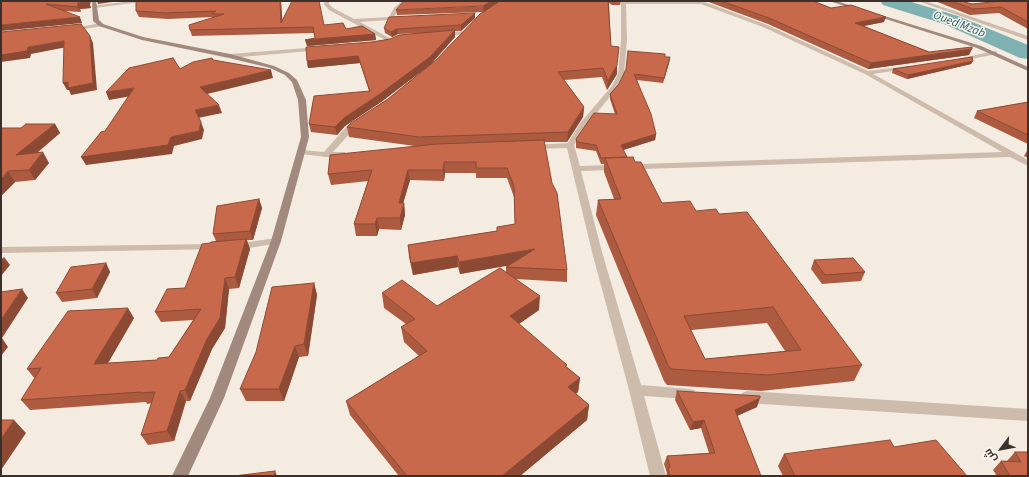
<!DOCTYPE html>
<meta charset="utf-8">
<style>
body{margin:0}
#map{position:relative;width:1029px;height:477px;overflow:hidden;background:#f4ebe1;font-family:"Source Sans 3",Cairo,sans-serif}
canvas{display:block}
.frame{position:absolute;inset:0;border:2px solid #3b302b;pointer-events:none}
.north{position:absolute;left:981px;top:429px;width:40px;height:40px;-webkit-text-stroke:3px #fbf5ee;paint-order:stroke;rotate:238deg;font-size:11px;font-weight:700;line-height:16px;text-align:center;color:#3b302b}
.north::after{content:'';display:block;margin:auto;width:14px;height:18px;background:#3b302b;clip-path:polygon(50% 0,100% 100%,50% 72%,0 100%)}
</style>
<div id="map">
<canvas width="1029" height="477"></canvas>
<div class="frame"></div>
<div class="north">ش</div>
</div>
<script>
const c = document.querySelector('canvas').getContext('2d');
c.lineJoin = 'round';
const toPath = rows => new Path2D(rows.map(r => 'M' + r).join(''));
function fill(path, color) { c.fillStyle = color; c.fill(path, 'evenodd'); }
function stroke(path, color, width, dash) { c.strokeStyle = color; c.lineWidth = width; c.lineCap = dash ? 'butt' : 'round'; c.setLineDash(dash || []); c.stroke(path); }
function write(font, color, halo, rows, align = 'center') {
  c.font = font + ' "Source Sans 3",sans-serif'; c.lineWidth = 3; c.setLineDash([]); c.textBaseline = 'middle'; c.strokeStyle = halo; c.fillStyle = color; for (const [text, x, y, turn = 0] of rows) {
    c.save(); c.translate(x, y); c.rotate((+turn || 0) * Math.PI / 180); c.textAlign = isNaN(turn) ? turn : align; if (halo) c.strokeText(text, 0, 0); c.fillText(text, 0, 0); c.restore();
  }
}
fill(toPath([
 [880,1,908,1,958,16,1028,45,1028,59,1020,58,944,24,883,5,880,1]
]), '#7fb0b2');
fill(toPath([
 [131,1,149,1,94,8,91,6,131,1],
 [325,1,329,1,329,4,333,8,354,19,389,17,394,8,402,1,407,1,398,10,394,17,402,16,404,17,404,19,360,22,393,40,394,41,391,43,329,10,324,4,325,1],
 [621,1,702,1,767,25,868,71,908,66,908,68,906,69,873,74,1028,160,1028,166,1010,157,581,171,602,252,641,385,689,389,694,390,696,394,694,398,689,399,644,396,666,476,650,476,629,390,592,252,567,148,532,149,528,147,532,145,568,143,581,122,612,86,618,74,621,40,621,1],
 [626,4,701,4,763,27,865,74,1002,152,580,166,574,145,587,125,617,88,624,74,627,40,626,4],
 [918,1,925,1,1028,36,1028,40,918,1],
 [101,23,103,24,103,26,71,31,68,29,101,23],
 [465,31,468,33,467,34,441,37,438,35,441,33,465,31],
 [319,47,321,48,321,50,230,58,227,56,230,54,319,47],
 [995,51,997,52,997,54,960,61,957,59,995,51],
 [356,121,359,121,363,123,352,131,333,152,345,152,345,156,326,157,302,154,298,152,302,150,324,152,346,127,356,121],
 [276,238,280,239,281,241,280,243,236,250,231,247,236,244,276,238],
 [214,244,218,245,219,247,218,249,1,253,1,247,214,244],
 [747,391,1028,409,1028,421,747,403,742,401,740,397,742,393,747,391]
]), '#cdbbac');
fill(toPath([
 [92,1,96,1,99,20,103,24,143,37,230,54,274,66,289,73,297,80,306,100,309,137,281,241,224,398,188,476,172,476,210,398,271,241,301,137,298,100,292,82,285,75,270,68,229,58,142,40,99,26,93,21,92,1],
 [829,1,836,1,981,46,1028,67,1028,71,977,48,829,1]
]), '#a18a7d');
fill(toPath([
 [1,1,90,5,91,8,80,9,81,12,63,11,82,23],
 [136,1,281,1,282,21,324,25,375,34,376,40,307,46,315,38,314,33,192,36,190,30,213,18,213,17,168,19,139,17,136,11],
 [605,1,621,1,620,5,612,5,609,3,611,46,617,74,607,90,602,77,564,80,584,107,583,117,567,142,544,142,567,270,567,282,516,279,539,310,519,324,567,367,580,378,578,392,576,394,589,405,587,420,520,476,399,476,350,415,346,401,419,356,404,342,401,327,406,324,384,308,382,293,437,306,506,272,506,267,508,265,460,274,458,267,413,275,409,257,408,245,497,231,515,224,514,197,507,178,476,178,476,173,445,173,444,181,410,180,403,203,404,203,405,215,401,230,379,229,377,236,356,236,354,224,368,181,331,185,328,174,415,146,349,137,347,127,388,99,436,60,483,12,397,15,396,10],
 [706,1,813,1,831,8,884,22,864,26,929,52,969,55,868,69,768,24],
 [935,1,961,1,972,4,1028,1,1028,29,999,13,970,15],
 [962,1,990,1,969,2],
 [475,18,461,31,455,31,455,37,431,64,381,102,345,126,337,135,311,132,309,124,369,91,360,63,308,68,307,61,372,42,423,33,398,34,392,37,385,33,384,28],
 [665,57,670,57,669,63,663,83,637,80,656,134,655,140,623,150,627,157,662,203,696,211,719,214,862,365,854,381,761,391,667,385,664,381,596,215,598,200,614,199,604,172,604,164,601,164,596,151,576,148,576,139,615,114,610,99,610,94,619,84],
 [767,323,785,351,705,359,691,330],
 [973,61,971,64,907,79,892,73,893,69],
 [1028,102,1028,144,974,118,977,111],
 [55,124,60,133,37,153,49,163,35,180,15,182,1,196,21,128],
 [1028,149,1028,158,1024,156],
 [259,199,262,208,253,240,247,240,250,249,239,288,229,289,225,328,212,349,190,401,186,401,174,441,148,445,141,435,152,403,147,404,146,402,30,410,21,400,35,379,27,369,134,318,108,363,157,360,169,357,193,320,161,322,155,312,185,288,210,243,216,241,213,234],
 [814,260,865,272,861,281,822,284,811,269],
 [106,263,110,272,97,298,62,302,56,293],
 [314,283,317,295,308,356,299,357,284,401,246,401,240,389],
 [677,391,757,407,737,416,761,476,666,476,667,473,664,464,667,456,709,453,701,428,690,430,675,400],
 [894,447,967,476,783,476,778,466,784,454],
 [1015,452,1028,452,1028,476,997,476,993,470,1001,461,1007,461]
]), '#ac5a40');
fill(toPath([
 [87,1,91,1,90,5,91,8,80,9,81,12,78,7,78,3],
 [97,1,119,1,98,4],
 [280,1,281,1,283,29,281,23],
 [491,1,500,1,484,12,483,6],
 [970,1,990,1,969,2],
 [475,13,475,18,461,31,461,25],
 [80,17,82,23,1,31,1,25],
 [886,17,884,22,853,28,855,23],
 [397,29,398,34,392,37,391,32],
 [455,30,455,37,431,64,381,102,345,126,337,135,335,127,344,118],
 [375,34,376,40,307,46,305,40],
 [90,36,93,43,97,90,71,95,69,90,67,90,63,83],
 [64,41,67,47,31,54,30,58,1,62,1,55,28,47],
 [972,49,969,55,868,69,871,63],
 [358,56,360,63,308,68,307,61],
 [670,57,669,63,663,83,664,78],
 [973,61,971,64,907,79,908,75],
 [617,65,617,74,607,90,608,81],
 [271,70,273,78,203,95,200,87],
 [134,88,137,95,109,100,106,92],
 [219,105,222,113,198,118,195,110],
 [584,107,583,117,567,142,568,132],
 [201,122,204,130,202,139,174,146,172,154,86,165,81,157,171,137],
 [55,124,60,133,22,165,16,155],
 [656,134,655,140,620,151,621,145],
 [43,152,49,163,35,180,29,170],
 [444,162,445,173,444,181,443,170],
 [408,170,410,180,400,214,399,203],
 [8,171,15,182,1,196,1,179],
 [259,199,262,208,253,240,250,231],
 [404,203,405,215,401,230,400,218],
 [377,218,379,229,377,236,375,224],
 [246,239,250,249,239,288,235,277],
 [535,249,535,261,460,274,459,262],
 [457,256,458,267,413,275,411,263],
 [4,257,10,265,1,276,1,260],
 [106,263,110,272,97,298,92,289],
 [225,278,229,289,225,328,212,349,190,401,185,390],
 [314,283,317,295,308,356,304,344],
 [22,289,28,298,2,338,8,347,1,356,1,320],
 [540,296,539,310,510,330,510,316],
 [128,308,134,318,101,375,94,364],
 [295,346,299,357,284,401,279,389],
 [580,378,578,392,566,401,568,387],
 [180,391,186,401,174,441,167,431],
 [760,398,757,407,732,418,735,410],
 [589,405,587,420,520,476,502,476],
 [14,420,26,433,1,470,1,439],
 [704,420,701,428,690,430,693,422],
 [275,471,277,476,274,476]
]), '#8c4a34');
const building = toPath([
 [1,1,87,1,88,2,78,3,78,7,46,4,80,17,1,25,1,1],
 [136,1,280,1,281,23,292,1,319,1,324,25,343,23,346,29,362,26,375,34,305,40,315,38,313,27,190,30,189,25,224,14,212,14,216,11,165,13,136,11,136,1],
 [404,1,491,1,483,6,396,10,404,1],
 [500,1,608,1,611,46,619,47,617,65,608,81,603,68,558,72,584,107,568,132,419,137,347,127,351,123,388,99,436,60,480,14,500,1],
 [721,1,813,1,831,8,851,5,886,17,855,23,929,52,972,47,972,49,871,63,769,18,721,1],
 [951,1,961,1,972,4,1001,1,1028,1,1028,22,1001,7,973,9,951,1],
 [475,13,461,25,397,29,391,32,384,28,389,17,475,13],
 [81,24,90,36,93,83,68,88,68,82,63,83,64,41,28,47,27,51,1,55,1,32,81,24],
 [455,30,430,57,380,94,344,118,335,127,309,124,314,96,370,91,358,56,307,61,306,47,372,42,390,39,399,35,455,30],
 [628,51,665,54,665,57,670,57,664,78,634,74,651,114,656,134,621,145,627,157,601,158,596,145,577,142,576,139,594,113,617,114,610,94,619,84,626,69,628,51],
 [972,57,973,61,908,75,893,69,972,57],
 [173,58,180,69,193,62,212,58,213,60,271,70,200,87,219,105,195,110,201,122,199,131,171,137,168,145,81,157,101,132,105,131,134,88,106,92,129,68,173,58],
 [1028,102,1028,135,977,111,1028,102],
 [26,124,55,124,16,155,43,152,29,170,8,171,1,179,1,128,21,128,26,124],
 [544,140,552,183,557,193,567,270,506,267,535,249,459,262,457,256,411,263,408,245,497,231,497,227,515,224,514,186,507,168,476,168,476,162,444,162,443,170,408,170,399,203,404,203,400,218,377,218,375,224,354,224,372,170,328,174,330,155,437,144,544,140],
 [633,157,635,162,641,162,662,203,690,201,696,211,716,209,719,214,747,212,862,365,767,375,671,369,668,365,598,200,621,199,605,158,633,157],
 [773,307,801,350,705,359,684,316,773,307],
 [259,199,250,231,213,234,217,206,259,199],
 [246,239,235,277,225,278,220,318,207,339,185,390,180,391,167,431,141,435,155,392,140,393,141,392,21,400,41,368,27,369,68,311,128,308,94,364,157,360,158,358,169,357,201,309,155,312,167,289,185,288,202,244,210,243,211,242,246,239],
 [853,258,865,272,825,275,814,260,853,258],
 [106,263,92,289,56,293,71,267,106,263],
 [500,268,540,296,510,316,567,365,565,366,580,378,568,387,589,405,502,476,407,476,346,401,427,351,401,327,415,319,382,293,402,280,437,306,500,268],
 [314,283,304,344,295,346,279,389,240,389,256,352,272,287,314,283],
 [22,289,1,320,1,292,22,289],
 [677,391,760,396,760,398,735,410,761,476,670,476,668,469,670,467,667,456,715,453,704,420,693,422,677,391],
 [1,420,14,420,1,439,1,420],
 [890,440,894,447,936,440,967,476,795,476,784,454,890,440],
 [1015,452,1028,452,1028,476,1010,476,1001,461,1021,462,1015,452],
 [275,471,274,476,234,476,275,471]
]);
fill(building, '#c8694b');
stroke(building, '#8c4a34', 1);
write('italic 12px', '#1f5a5e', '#fbf5ee', [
 ["Oued Mzab",959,25,21]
]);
</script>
